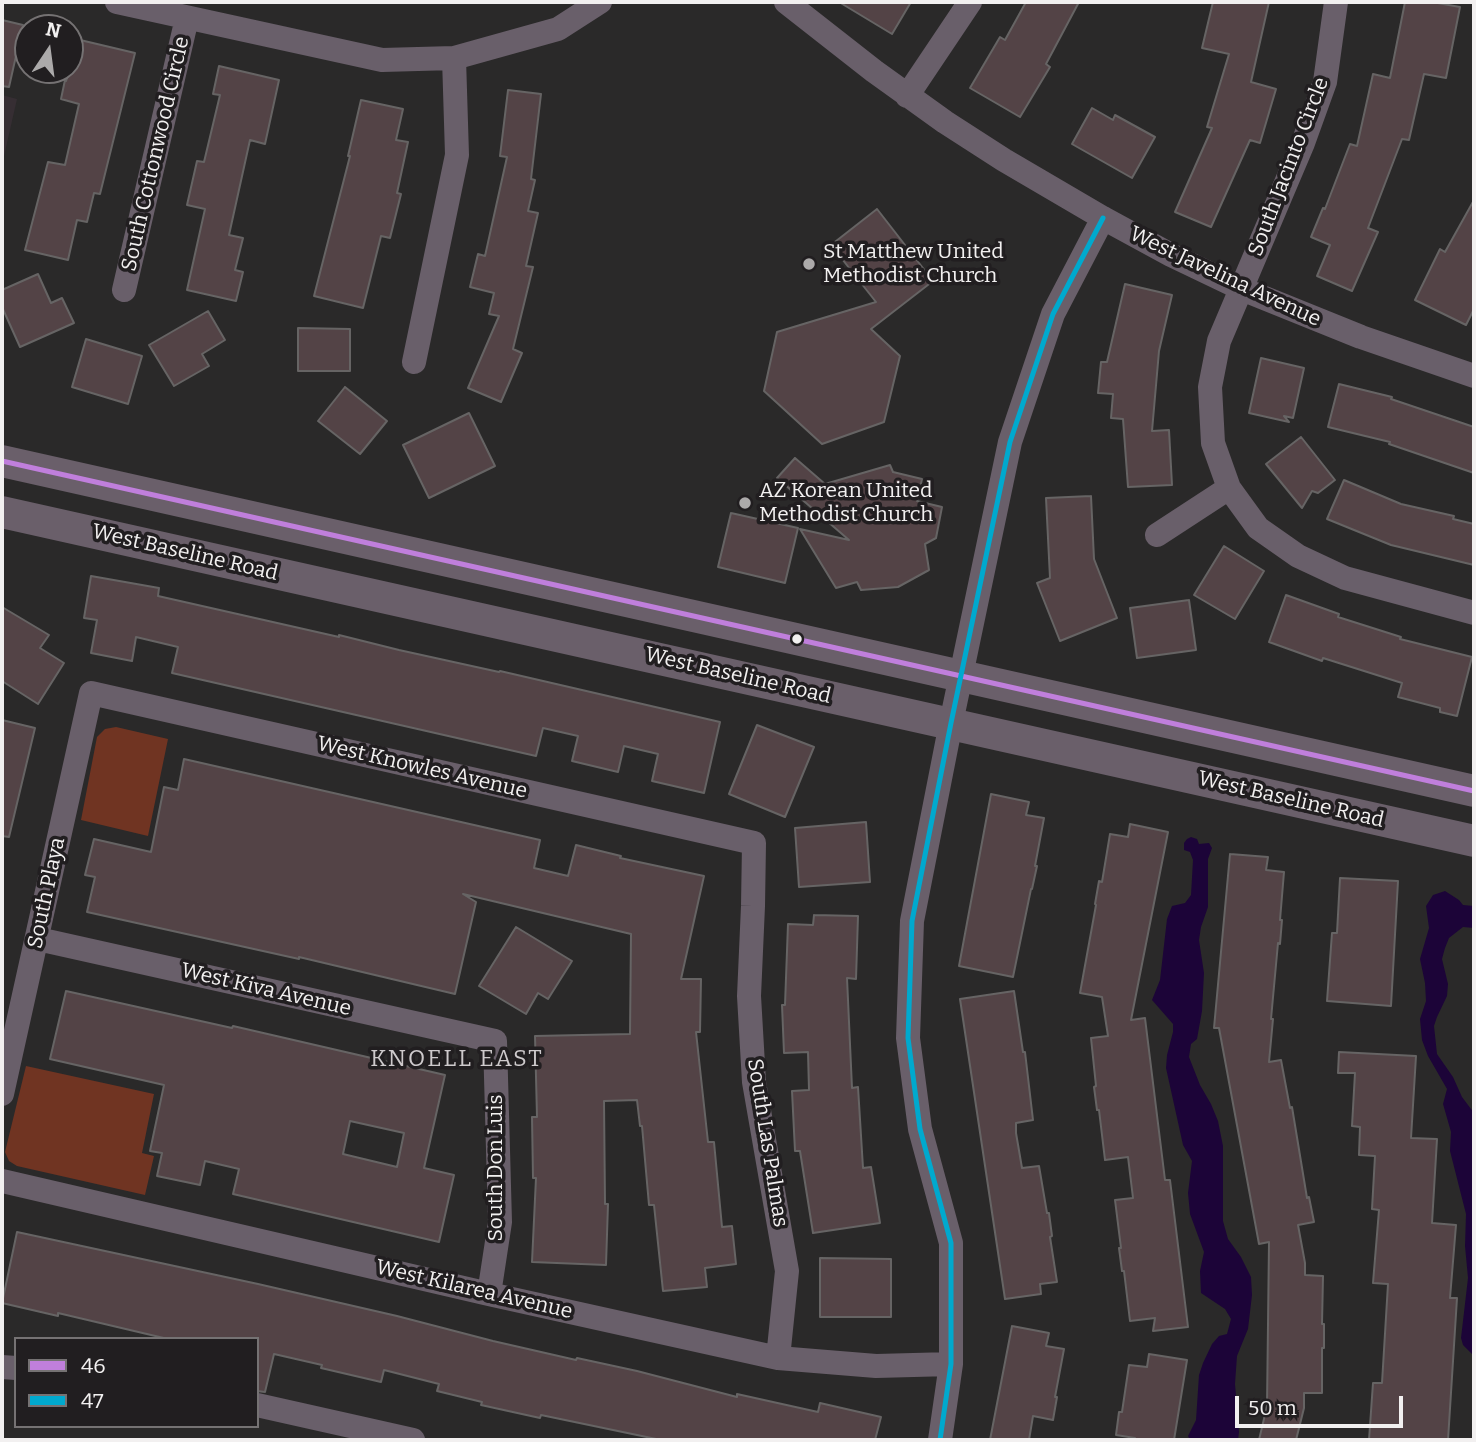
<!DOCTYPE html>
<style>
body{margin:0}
#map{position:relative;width:1476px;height:1442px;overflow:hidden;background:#2a2929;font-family:Bitter,serif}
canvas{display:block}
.frame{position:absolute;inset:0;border:4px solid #f2f0f0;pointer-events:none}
.legend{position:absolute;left:14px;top:1337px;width:245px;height:91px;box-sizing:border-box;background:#211e20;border:2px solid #757273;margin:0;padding:9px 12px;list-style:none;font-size:21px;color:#f2f0f0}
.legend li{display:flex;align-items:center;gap:14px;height:35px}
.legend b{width:35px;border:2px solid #757273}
.north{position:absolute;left:14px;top:14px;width:70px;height:70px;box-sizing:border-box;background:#211e20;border:2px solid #757273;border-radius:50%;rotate:13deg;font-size:19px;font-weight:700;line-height:28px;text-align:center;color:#f2f0f0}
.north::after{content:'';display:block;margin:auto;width:24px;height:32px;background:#acaaaa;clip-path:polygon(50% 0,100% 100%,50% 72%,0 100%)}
.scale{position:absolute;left:1235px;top:1396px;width:168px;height:32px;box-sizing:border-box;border:4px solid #f2f0f0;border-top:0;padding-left:9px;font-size:21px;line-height:24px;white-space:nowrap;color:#f2f0f0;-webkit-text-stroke:5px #211e20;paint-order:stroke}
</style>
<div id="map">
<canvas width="1476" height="1442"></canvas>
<div class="frame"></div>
<ul class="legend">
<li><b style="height:9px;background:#c07fdc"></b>46</li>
<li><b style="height:9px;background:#00a9ce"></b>47</li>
</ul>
<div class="north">N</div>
<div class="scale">50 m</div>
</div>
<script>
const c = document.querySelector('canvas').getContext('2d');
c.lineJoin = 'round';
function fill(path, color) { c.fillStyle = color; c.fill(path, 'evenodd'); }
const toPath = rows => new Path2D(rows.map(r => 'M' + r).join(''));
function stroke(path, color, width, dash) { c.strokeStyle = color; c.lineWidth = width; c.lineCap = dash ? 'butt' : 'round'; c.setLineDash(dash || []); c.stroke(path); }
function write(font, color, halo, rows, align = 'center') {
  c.font = font + ' Bitter,serif'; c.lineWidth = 7; c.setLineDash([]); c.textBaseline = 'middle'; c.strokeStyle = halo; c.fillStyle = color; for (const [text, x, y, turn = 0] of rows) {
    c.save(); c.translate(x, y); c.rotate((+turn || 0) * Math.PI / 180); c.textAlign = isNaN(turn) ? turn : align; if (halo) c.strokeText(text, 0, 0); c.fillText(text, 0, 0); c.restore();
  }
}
fill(toPath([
 [2,95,17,99,2,165]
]), '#362e33');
fill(toPath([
 [116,727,168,739,148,836,81,820,97,737,105,729],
 [26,1066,154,1094,142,1153,154,1156,145,1195,17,1166,9,1161,5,1152]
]), '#703422');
fill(toPath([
 [1191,837,1197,839,1199,844,1209,843,1212,848,1208,859,1208,907,1201,927,1199,940,1204,973,1202,1011,1197,1039,1191,1044,1189,1057,1200,1085,1211,1104,1218,1121,1223,1146,1223,1221,1228,1239,1241,1257,1251,1277,1252,1295,1248,1329,1237,1356,1235,1384,1239,1432,1238,1440,1190,1440,1188,1436,1196,1420,1199,1375,1203,1363,1212,1344,1219,1336,1227,1334,1231,1319,1225,1309,1201,1293,1200,1271,1204,1252,1190,1214,1188,1193,1192,1161,1183,1145,1166,1068,1167,1055,1173,1032,1173,1024,1152,1000,1160,980,1167,919,1172,906,1185,903,1191,895,1193,860,1190,852,1184,850,1184,843,1187,839],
 [1445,891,1459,900,1463,905,1474,906,1474,928,1463,927,1449,938,1445,948,1442,959,1448,984,1447,996,1437,1017,1434,1026,1437,1054,1453,1077,1462,1097,1474,1113,1474,1356,1463,1345,1461,1338,1468,1278,1465,1246,1466,1214,1450,1151,1451,1132,1443,1104,1447,1089,1428,1056,1422,1040,1420,1019,1426,1001,1425,983,1420,959,1429,928,1426,906,1433,895]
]), '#1c0438');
const building = toPath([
 [839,2,911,2,892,34,839,2],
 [1026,2,1079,2,1046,64,1050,67,1020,117,970,88,1000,37,1005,40,1026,2],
 [1213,2,1269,2,1251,82,1276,89,1260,143,1250,140,1211,227,1175,212,1212,128,1207,127,1229,54,1202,48,1213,2],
 [1405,2,1432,2,1460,7,1446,78,1424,74,1409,140,1402,139,1368,228,1378,232,1352,291,1317,276,1330,245,1311,237,1323,208,1325,209,1350,144,1357,146,1373,74,1390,78,1405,2],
 [2,20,23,25,9,87,2,86,2,20],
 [76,39,135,53,100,194,94,193,87,222,77,220,68,260,25,250,48,162,65,165,79,104,61,99,65,80,66,81,70,70,76,39],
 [219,66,279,80,265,144,250,140,229,235,243,238,235,270,243,272,236,301,187,290,205,209,187,205,197,161,204,162,220,95,213,94,219,66],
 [508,90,541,94,531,179,535,180,528,211,538,213,526,266,533,267,513,349,522,353,501,402,468,388,499,316,489,314,494,293,470,287,478,254,485,256,507,157,500,156,508,90],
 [361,100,403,109,396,140,408,142,397,193,401,194,390,238,381,236,363,308,314,296,350,156,348,156,361,100],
 [1092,108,1113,120,1115,115,1155,137,1132,178,1072,144,1092,108],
 [1474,200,1474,309,1466,325,1415,300,1440,249,1445,252,1474,200],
 [877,209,933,281,871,329,900,356,884,422,822,444,764,391,777,332,876,302,831,245,877,209],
 [38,274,51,303,62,298,74,323,20,347,2,307,2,290,38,274],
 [1125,284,1172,295,1159,351,1152,431,1169,430,1172,485,1128,487,1123,419,1111,418,1113,394,1098,393,1101,362,1107,362,1125,284],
 [208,311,225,340,202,354,209,366,174,386,149,345,208,311],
 [298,328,350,329,350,371,298,371,298,328],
 [86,339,142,356,128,404,72,387,86,339],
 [1261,358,1304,368,1293,418,1284,416,1289,422,1249,413,1261,358],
 [1339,384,1392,397,1391,399,1474,427,1474,473,1389,444,1390,442,1328,427,1339,384],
 [345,387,387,421,360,454,318,421,345,387],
 [469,413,495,466,429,498,403,445,469,413],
 [1301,437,1335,480,1318,493,1312,491,1302,508,1266,464,1301,437],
 [795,458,825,484,890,465,893,472,922,479,917,501,942,507,936,538,925,544,929,570,898,587,861,590,857,582,836,588,800,529,849,540,777,478,795,458],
 [1344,480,1401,504,1454,516,1453,519,1474,524,1474,565,1391,545,1327,519,1344,480],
 [1091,496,1094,559,1117,618,1060,641,1037,583,1050,578,1046,498,1091,496],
 [731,513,798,528,785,583,718,567,731,513],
 [1224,546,1264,571,1235,619,1194,595,1224,546],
 [91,576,159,588,158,596,339,637,339,635,399,650,499,672,500,671,720,722,704,793,652,781,658,754,624,746,618,772,572,761,578,736,543,728,536,756,172,673,178,647,136,637,132,661,91,653,97,620,84,618,91,576],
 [1286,595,1339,614,1338,617,1401,637,1400,639,1472,657,1457,716,1440,712,1440,708,1398,697,1402,683,1323,658,1322,661,1269,642,1286,595],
 [1189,600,1196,650,1137,658,1130,608,1189,600],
 [2,607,49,635,40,648,64,663,38,704,2,681,2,607],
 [2,720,35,728,9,837,2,836,2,720],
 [757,725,814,747,785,817,729,794,757,725],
 [184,759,540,840,534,868,568,876,576,845,621,856,620,858,704,876,681,979,701,979,700,1032,696,1032,708,1142,714,1142,722,1227,732,1226,736,1264,705,1268,707,1287,663,1291,654,1205,649,1205,642,1126,640,1126,637,1100,604,1101,605,1204,608,1204,606,1265,532,1262,536,1178,533,1178,532,1117,537,1117,535,1036,630,1034,631,934,463,894,476,902,455,994,299,957,299,959,87,912,95,877,85,875,94,839,151,852,164,787,178,790,184,759],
 [991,794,1029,802,1026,815,1044,818,1035,866,1037,866,1032,889,1031,889,1013,977,959,966,991,794],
 [866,822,870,882,799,887,795,828,866,822],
 [1130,824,1168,832,1131,1020,1145,1018,1165,1180,1170,1180,1188,1327,1153,1331,1155,1318,1130,1321,1124,1271,1122,1271,1119,1248,1121,1248,1115,1200,1133,1198,1128,1157,1105,1160,1099,1110,1097,1110,1094,1087,1096,1086,1091,1038,1108,1036,1102,997,1080,993,1096,905,1095,904,1099,881,1102,882,1110,834,1128,837,1130,824],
 [1230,854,1268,857,1266,870,1284,872,1280,920,1282,920,1280,944,1278,943,1271,1019,1273,1019,1269,1062,1281,1060,1290,1108,1292,1107,1307,1198,1309,1197,1314,1222,1298,1225,1305,1263,1305,1275,1323,1276,1322,1324,1324,1324,1324,1348,1322,1348,1322,1393,1304,1393,1304,1408,1296,1440,1259,1440,1267,1406,1269,1242,1259,1244,1219,1028,1214,1028,1230,854],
 [1340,878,1398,881,1391,1006,1327,1001,1332,933,1337,933,1340,878],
 [814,915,858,916,856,979,847,978,852,1088,858,1087,863,1168,871,1167,880,1223,813,1233,800,1151,795,1151,792,1091,809,1090,808,1052,784,1053,782,1005,785,1005,788,924,813,925,814,915],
 [516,927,572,961,548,999,538,993,526,1014,479,986,516,927],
 [66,991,232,1028,233,1026,445,1075,424,1168,454,1175,439,1242,233,1194,239,1169,205,1161,200,1185,157,1176,162,1153,150,1151,164,1085,50,1059,66,991],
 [350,1121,404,1133,397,1167,343,1154,350,1121],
 [1014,991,1023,1052,1025,1052,1033,1120,1016,1123,1016,1133,1022,1168,1039,1166,1047,1213,1049,1213,1052,1236,1050,1237,1057,1282,1040,1284,1041,1294,1005,1299,960,999,1014,991],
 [1339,1052,1416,1056,1411,1138,1437,1139,1432,1223,1456,1225,1450,1298,1457,1298,1448,1440,1369,1440,1373,1383,1382,1383,1388,1284,1373,1283,1379,1210,1372,1209,1375,1156,1359,1155,1360,1127,1352,1126,1355,1073,1338,1073,1339,1052],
 [17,1232,258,1284,397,1316,493,1341,576,1360,577,1358,637,1371,737,1397,737,1394,818,1412,820,1403,881,1417,875,1440,661,1440,541,1415,540,1418,481,1405,482,1402,437,1391,439,1384,384,1370,381,1382,321,1368,322,1365,274,1354,265,1392,257,1391,257,1339,168,1339,58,1313,58,1316,2,1303,17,1232],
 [820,1258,891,1259,891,1317,820,1317,820,1258],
 [1012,1326,1049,1333,1046,1346,1064,1349,1055,1397,1057,1397,1053,1420,1033,1416,1029,1440,990,1440,1012,1326],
 [1149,1354,1187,1360,1174,1440,1135,1440,1135,1438,1116,1435,1119,1412,1122,1412,1129,1365,1147,1367,1149,1354]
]);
fill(building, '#534346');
stroke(building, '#666464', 2);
stroke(toPath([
 [117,2,382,60,454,58,558,29,600,2],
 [786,2,874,71,945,122,1004,160,1103,218,1171,255,1242,289,1361,337,1474,376],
 [1336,2,1325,82,1303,143,1219,341,1210,387,1213,443,1229,488,1258,528,1298,556,1345,578,1474,613],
 [907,96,970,2],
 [124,290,187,18],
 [414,362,457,155,454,58],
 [1157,535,1229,488],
 [38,939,495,1041,500,1222,489,1294],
 [2,1094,91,693,754,843,753,906,749,996,754,1082,787,1271,778,1358],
 [2,1181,489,1294,778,1358,876,1366,951,1364],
 [2,1367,16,1368],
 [257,1405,413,1440],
 [940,1440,951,1364,951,1243,920,1129,908,1038,912,921,951,723,1010,442,1053,314,1103,218]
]), '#695f6a', 24);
stroke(toPath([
 [2,461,1474,791],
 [2,512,1474,841]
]), '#6a5f6a', 32);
stroke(toPath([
 [2,461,1474,791]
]), '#c07fdc', 5);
stroke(toPath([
 [940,1440,951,1364,951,1243,920,1129,908,1038,912,921,951,723,1010,442,1053,314,1103,218]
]), '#00a9ce', 5);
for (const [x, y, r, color] of [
 [809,264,7,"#acaaaa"],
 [745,503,7,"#acaaaa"],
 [797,639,6,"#f2f0f0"]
]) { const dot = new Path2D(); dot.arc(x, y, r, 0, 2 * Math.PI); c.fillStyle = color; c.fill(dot); stroke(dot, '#211e20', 2.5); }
write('21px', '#f2f0f0', '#211e20', [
 ["South Cottonwood Circle",156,154,-77],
 ["South Jacinto Circle",1289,167,-69],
 ["West Javelina Avenue",1225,277,25],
 ["West Baseline Road",185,553,13],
 ["West Baseline Road",738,676,13],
 ["West Knowles Avenue",422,768,13],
 ["West Baseline Road",1291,800,13],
 ["South Playa",47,893,-78],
 ["West Kiva Avenue",266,990,13],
 ["South Las Palmas",767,1143,81],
 ["South Don Luis",496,1168,-90],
 ["West Kilarea Avenue",474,1290,13]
]);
write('21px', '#f2f0f0', '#211e20', [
 ["St Matthew United",823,252],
 ["Methodist Church",823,276],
 ["AZ Korean United",759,491],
 ["Methodist Church",759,515]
], 'left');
c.letterSpacing = '2px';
write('23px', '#cecacc', '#211e20', [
 ["KNOELL EAST",457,1060]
]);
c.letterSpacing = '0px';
</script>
